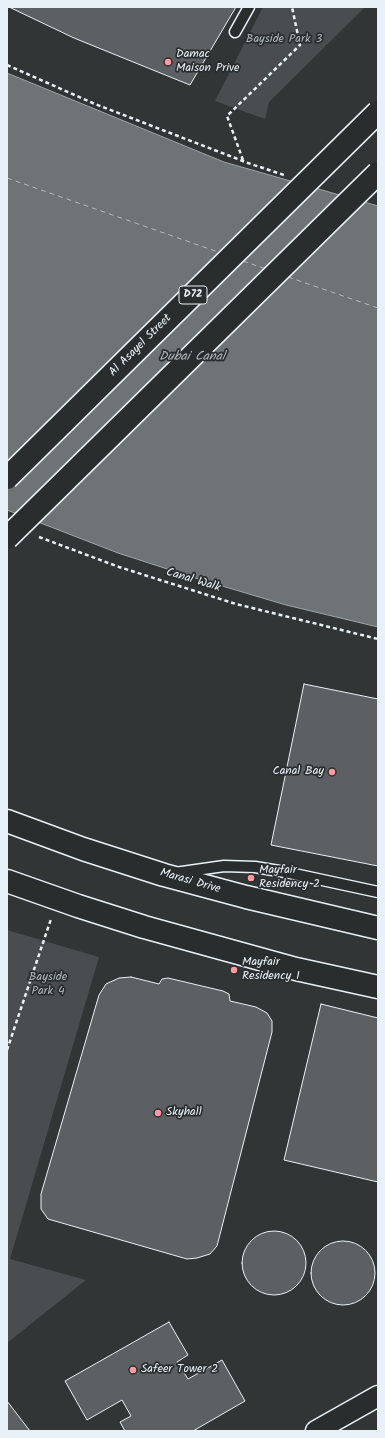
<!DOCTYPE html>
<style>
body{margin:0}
#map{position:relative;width:385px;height:1438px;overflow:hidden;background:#323536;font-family:Kalam,sans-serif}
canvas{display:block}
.frame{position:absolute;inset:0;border:8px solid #e8f1f8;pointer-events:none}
</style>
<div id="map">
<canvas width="385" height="1438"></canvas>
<div class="frame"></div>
</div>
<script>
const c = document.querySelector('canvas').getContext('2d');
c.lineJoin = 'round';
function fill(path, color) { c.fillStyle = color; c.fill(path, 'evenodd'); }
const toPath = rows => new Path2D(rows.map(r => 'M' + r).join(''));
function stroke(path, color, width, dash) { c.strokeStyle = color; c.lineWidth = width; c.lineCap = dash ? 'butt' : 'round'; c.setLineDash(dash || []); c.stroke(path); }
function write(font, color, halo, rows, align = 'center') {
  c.font = font + ' Kalam,sans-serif'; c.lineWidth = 3.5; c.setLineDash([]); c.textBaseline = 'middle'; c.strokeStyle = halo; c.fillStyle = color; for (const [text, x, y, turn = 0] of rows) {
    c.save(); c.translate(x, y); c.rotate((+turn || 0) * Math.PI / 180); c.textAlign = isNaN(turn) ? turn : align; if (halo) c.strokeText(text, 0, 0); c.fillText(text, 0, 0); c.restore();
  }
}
fill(toPath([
 [263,7,365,7,269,102,265,119,215,101],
 [7,930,99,957,10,1259,86,1280,7,1343]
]), '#494d4f');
const water = toPath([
 [7,73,224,162,378,206,378,627,286,605,192,577,118,553,7,510,7,73]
]);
fill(water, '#6e7376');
stroke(water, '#9fa5aa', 1);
stroke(toPath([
 [7,178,221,253],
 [243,261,266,269],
 [288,277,378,308]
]), '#b1b8be', 1, [5, 4]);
const building = toPath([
 [9,7,236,7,190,85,74,38,9,7],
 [304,684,378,699,378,866,271,845,304,684],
 [131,977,159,984,162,979,168,978,223,991,229,994,230,1001,256,1007,267,1013,272,1021,272,1032,217,1246,210,1254,197,1258,187,1259,48,1219,41,1209,41,1194,99,995,106,984,119,978,131,977],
 [321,1004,378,1018,378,1182,284,1160,321,1004],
 '242 1263a32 32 0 1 1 64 0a32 32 0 1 1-64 0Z',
 '311 1273a32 32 0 1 1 64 0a32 32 0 1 1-64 0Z',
 [169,1322,188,1355,177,1362,188,1379,222,1360,245,1401,193,1431,125,1431,120,1422,131,1416,122,1400,87,1420,65,1381,169,1322],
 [7,1401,30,1431,7,1431,7,1401]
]);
fill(building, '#5c6063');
stroke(building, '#e8f1f8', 1);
const service = toPath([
 [235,32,249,7],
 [175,873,224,866,255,867,285,872,378,892]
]);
const minor = toPath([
 [316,1431,378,1396]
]);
const tertiary = toPath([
 [7,821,83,849,164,875,246,897,378,928],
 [7,881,78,906,144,927,296,969,378,987]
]);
stroke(service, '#e8f1f8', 13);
stroke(minor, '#e8f1f8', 23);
stroke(tertiary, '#e8f1f8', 25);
stroke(toPath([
 [7,65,95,104,248,163,284,175],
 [243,160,227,116,300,45,292,7],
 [39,537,119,567,236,604,378,639],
 [7,1050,51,919]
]), '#e8f1f8', 2.5, [4, 3]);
stroke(service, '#2a2d2e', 10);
stroke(minor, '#2a2d2e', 20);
stroke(tertiary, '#2a2d2e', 22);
const primaryBridge = toPath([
 [7,478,378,112],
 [7,538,378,173]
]);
stroke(primaryBridge, '#e8f1f8', 25, []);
stroke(primaryBridge, '#2a2d2e', 22);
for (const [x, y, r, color] of [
 [168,62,4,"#ff9aa2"],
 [332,772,4,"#ff9aa2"],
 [251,878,4,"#ff9aa2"],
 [234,970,4,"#ff9aa2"],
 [158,1113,4,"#ff9aa2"],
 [133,1370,4,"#ff9aa2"]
]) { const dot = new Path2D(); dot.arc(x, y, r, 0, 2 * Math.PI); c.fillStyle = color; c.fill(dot); stroke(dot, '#2a2d2e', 1.5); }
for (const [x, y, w] of [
 [193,295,28]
]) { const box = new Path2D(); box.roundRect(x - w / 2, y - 9, w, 18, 3); c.fillStyle = '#2a2d2e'; c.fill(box); stroke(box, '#e8f1f8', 1); }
write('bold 11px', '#e8f1f8', null, [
 ["D72",193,295]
]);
write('12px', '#b0b8bd', '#2a2d2e', [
 ["Bayside Park 3",284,40],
 ["Bayside",48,978],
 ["Park 4",48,992]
]);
write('12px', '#e8f1f8', '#2a2d2e', [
 ["Damac",176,55],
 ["Maison Prive",176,69],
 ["Canal Bay",324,772,"right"],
 ["Mayfair",259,871],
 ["Residency 2",259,885],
 ["Mayfair",242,963],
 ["Residency 1",242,977],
 ["Skyhall",166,1113],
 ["Safeer Tower 2",141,1370]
], 'left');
write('12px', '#e8f1f8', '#2a2d2e', [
 ["Al Asayel Street",141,346,-45],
 ["Canal Walk",193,581,17],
 ["Marasi Drive",190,882,16]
]);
write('italic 13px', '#b1b8be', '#2a2d2e', [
 ["Dubai Canal",192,358]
]);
</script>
